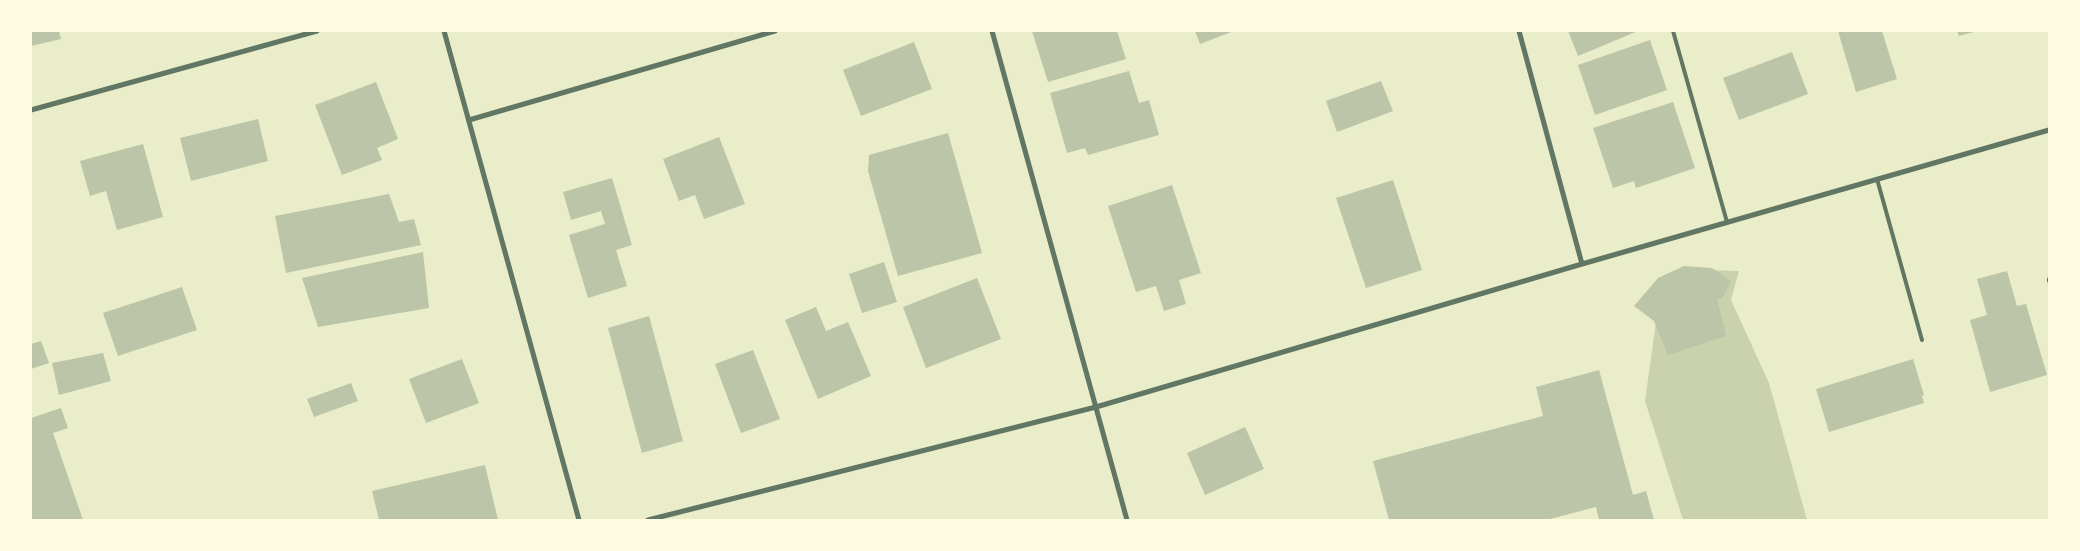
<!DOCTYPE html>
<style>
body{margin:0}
#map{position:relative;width:2080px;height:551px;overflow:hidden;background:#e9edc9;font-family:"Golos Text",sans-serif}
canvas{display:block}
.frame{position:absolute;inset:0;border:32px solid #fefae0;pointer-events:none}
</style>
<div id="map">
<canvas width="2080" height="551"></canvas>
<div class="frame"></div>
</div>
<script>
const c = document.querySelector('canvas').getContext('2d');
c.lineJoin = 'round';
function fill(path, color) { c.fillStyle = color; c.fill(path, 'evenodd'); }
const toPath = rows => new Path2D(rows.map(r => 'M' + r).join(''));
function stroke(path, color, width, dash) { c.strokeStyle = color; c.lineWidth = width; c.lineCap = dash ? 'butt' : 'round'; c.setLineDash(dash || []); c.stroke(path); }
fill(toPath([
 [1679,269,1739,271,1731,300,1769,383,1807,520,1683,520,1645,401,1656,322,1636,307]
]), '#cad2ad');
fill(toPath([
 [31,31,59,31,61,39,31,46],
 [1032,31,1117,31,1126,59,1048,82],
 [1195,31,1234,31,1200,44],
 [1568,31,1638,31,1578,56],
 [1838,31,1882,31,1897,79,1856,92],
 [1957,31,1974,31,1974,32,1959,36],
 [1650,40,1667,90,1595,115,1578,65],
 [914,42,932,89,861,116,843,70],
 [1792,52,1808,94,1739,120,1723,78],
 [1129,71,1139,103,1149,100,1159,135,1088,155,1085,148,1067,153,1050,93],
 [1381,81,1393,111,1337,132,1326,101],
 [376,82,398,139,377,148,382,160,342,175,315,105],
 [1673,102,1695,168,1636,188,1634,181,1613,188,1593,128],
 [258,119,268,161,191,181,180,138],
 [948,133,982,253,898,276,868,171,869,155],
 [719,137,745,204,704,219,695,195,679,201,663,159],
 [143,144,163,217,117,230,106,191,90,196,80,161],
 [612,178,632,245,616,250,627,286,588,298,569,235,605,224,601,211,571,220,563,192],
 [1393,180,1422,270,1366,288,1336,198],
 [1172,185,1201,273,1179,280,1186,304,1164,311,1156,286,1136,292,1108,206],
 [389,194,399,222,414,219,421,245,286,273,275,216],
 [423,252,429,308,318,327,302,278],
 [884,262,897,302,862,313,849,274],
 [1684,266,1712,268,1731,281,1722,299,1717,298,1726,336,1668,355,1654,321,1634,306,1658,278],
 [2007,271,2017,306,2026,304,2047,375,1990,392,1970,320,1987,315,1977,279],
 [977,278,1001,339,926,368,903,307],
 [182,287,197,330,118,356,103,313],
 [816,307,826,331,848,322,871,376,818,399,785,320],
 [649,316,683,441,642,453,608,328],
 [41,341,49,363,31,369,31,344],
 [753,350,780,419,741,433,715,364],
 [103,353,111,381,59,395,52,363],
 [462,359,479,403,426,423,409,379],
 [1913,359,1924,395,1922,396,1924,403,1829,432,1816,389],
 [1599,370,1633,495,1646,491,1654,520,1599,520,1596,507,1546,520,1389,520,1373,461,1543,416,1536,387],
 [351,383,358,401,314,417,307,399],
 [61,408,68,428,53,433,83,520,31,520,31,418],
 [1245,427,1264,469,1205,495,1187,453],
 [485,465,498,520,379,520,372,491]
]), '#bcc5a7');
stroke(toPath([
 [1673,31,1727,222],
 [1877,179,1922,340],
 [2049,279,2049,281]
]), '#617663', 4);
stroke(toPath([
 [444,31,579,520],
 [992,31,1127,520],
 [1519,31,1582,264],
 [31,110,317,31],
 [469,120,775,31],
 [648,520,1096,407,1582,264,2049,130]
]), '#617663', 5);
</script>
